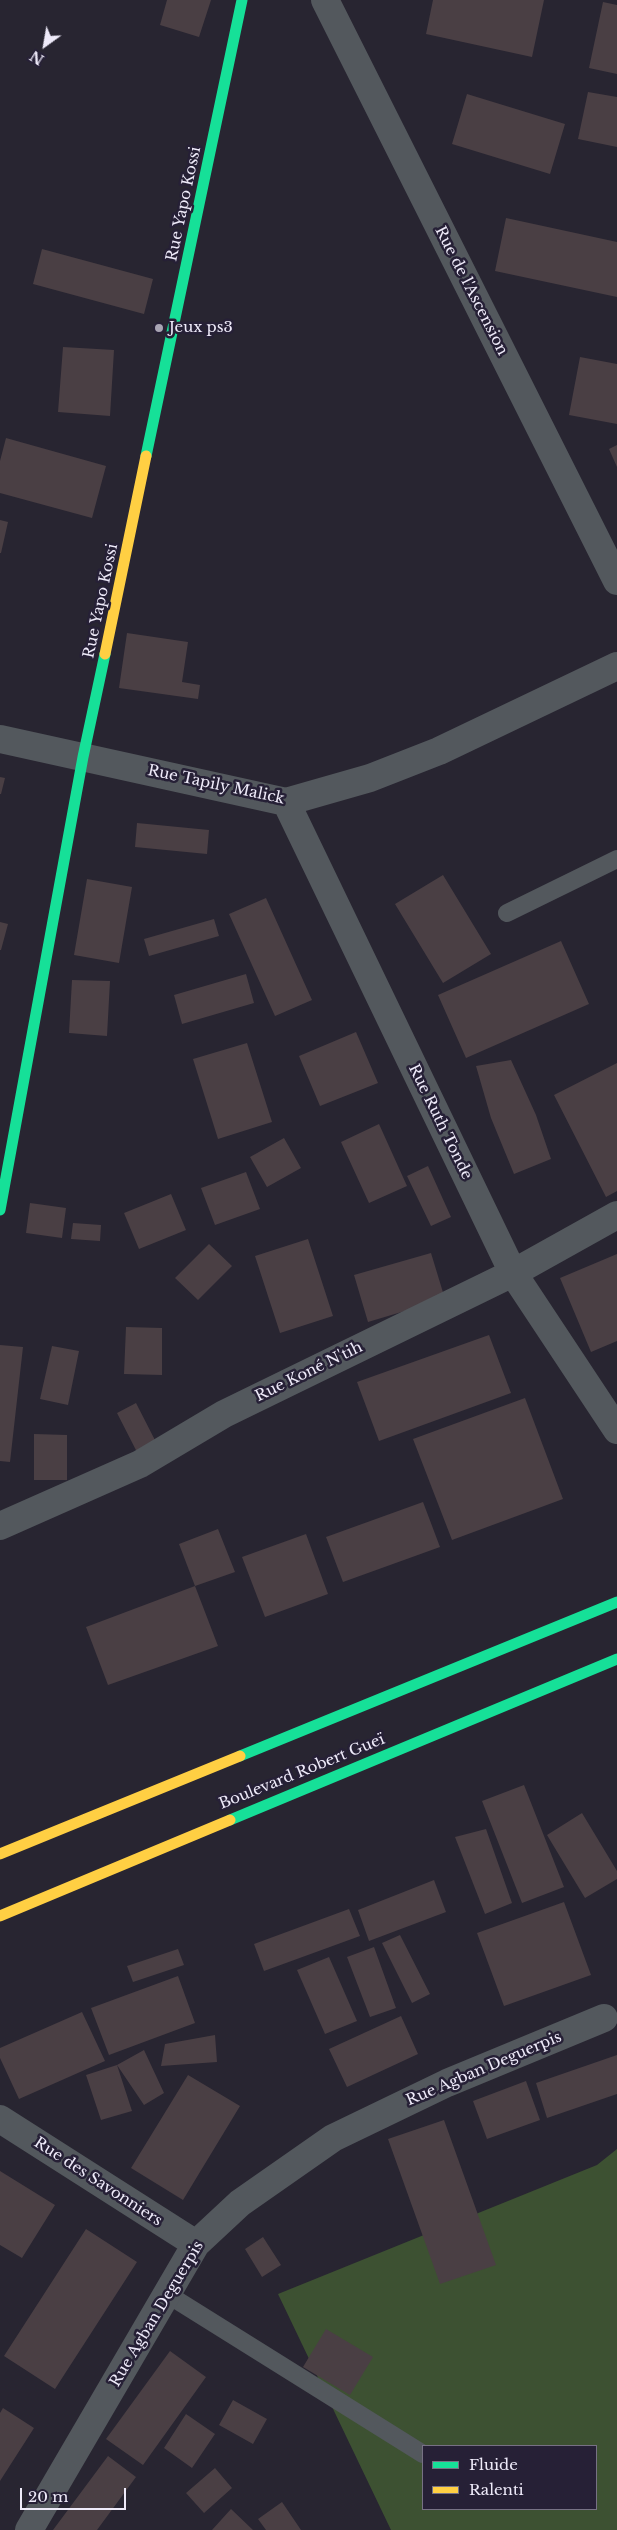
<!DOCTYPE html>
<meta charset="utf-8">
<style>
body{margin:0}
#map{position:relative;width:617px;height:2530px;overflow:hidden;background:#282531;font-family:"Libre Baskerville",serif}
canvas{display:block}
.legend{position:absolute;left:422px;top:2445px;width:175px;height:65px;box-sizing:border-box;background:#262036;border:1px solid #767184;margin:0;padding:6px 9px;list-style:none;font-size:15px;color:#eeeaf9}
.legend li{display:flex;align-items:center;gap:10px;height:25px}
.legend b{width:25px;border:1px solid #767184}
.north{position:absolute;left:20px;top:20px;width:50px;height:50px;-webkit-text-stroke:4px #262036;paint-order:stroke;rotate:212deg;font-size:14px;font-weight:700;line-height:20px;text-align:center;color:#eeeaf9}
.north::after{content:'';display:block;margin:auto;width:18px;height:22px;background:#eeeaf9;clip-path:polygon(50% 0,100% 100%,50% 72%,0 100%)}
.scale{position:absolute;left:20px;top:2488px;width:106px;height:22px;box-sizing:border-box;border:2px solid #eeeaf9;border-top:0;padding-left:6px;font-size:15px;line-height:18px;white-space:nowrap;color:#eeeaf9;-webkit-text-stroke:4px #262036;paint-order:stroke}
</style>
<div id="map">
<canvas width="617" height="2530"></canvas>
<ul class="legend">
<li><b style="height:6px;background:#16e098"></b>Fluide</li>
<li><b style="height:6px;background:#ffcf43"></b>Ralenti</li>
</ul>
<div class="north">N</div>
<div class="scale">20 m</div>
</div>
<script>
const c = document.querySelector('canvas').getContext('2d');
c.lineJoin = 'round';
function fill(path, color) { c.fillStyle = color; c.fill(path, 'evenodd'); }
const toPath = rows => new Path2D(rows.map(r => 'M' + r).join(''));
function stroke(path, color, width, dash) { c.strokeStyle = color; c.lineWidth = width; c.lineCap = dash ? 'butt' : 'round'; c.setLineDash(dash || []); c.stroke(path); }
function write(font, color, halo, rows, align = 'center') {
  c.font = font + ' "Libre Baskerville",serif'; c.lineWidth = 5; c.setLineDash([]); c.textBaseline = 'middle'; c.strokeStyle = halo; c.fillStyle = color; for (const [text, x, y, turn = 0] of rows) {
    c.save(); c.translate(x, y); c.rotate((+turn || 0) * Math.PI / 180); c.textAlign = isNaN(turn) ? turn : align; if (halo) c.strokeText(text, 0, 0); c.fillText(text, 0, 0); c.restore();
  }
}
fill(toPath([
 [617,2149,617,2530,391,2530,278,2294,597,2165],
 [423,2446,596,2446,596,2509,423,2509]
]), '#3d5132');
fill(toPath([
 [167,0,211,0,199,37,160,25],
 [433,0,544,0,532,57,426,34],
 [603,2,617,5,617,74,589,68],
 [588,92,617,97,617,147,578,139],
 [467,94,565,124,550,174,452,144],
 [506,218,617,242,617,297,495,271],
 [42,249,153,279,144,314,33,284],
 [63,347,114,350,110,416,58,412],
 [580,357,617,364,617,424,569,415],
 [6,438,106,466,92,518,0,493,0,461],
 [617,445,617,467,609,449],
 [0,520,8,522,1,553,0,553],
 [127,633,188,642,182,682,200,685,198,699,119,688],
 [0,777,5,778,1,794,0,794],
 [137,823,209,830,207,854,135,847],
 [443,875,491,954,443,983,395,904],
 [87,879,132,887,119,963,74,955],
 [266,898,312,1000,275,1016,229,914],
 [214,919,219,936,149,956,144,939],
 [0,922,8,924,1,950,0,950],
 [561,941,589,1004,466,1058,438,995],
 [246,974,254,1003,182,1024,174,995],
 [72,980,110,981,107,1036,69,1033],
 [356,1032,378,1083,320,1106,299,1056],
 [247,1043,272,1122,218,1139,193,1059],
 [511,1060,536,1115,551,1159,514,1174,491,1118,476,1066],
 [617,1063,617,1191,606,1197,554,1095],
 [379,1124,407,1186,369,1203,341,1142],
 [284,1138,301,1168,267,1187,250,1157],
 [428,1166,451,1217,431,1226,407,1176],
 [246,1172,260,1209,215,1225,201,1188],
 [171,1194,186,1230,139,1249,124,1213],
 [30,1203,66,1208,62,1238,26,1233],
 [73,1223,101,1225,100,1241,71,1239],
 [308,1239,333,1316,280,1333,255,1256],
 [209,1244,232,1266,198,1300,175,1278],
 [431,1253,445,1299,368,1322,354,1275],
 [617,1254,617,1341,591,1352,560,1278],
 [126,1327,162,1328,162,1375,124,1374],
 [489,1335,511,1393,379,1441,357,1382],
 [0,1345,23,1347,10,1462,0,1461],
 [52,1346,79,1351,68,1405,40,1399],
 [525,1398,563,1499,452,1540,413,1439],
 [136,1403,158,1446,139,1456,117,1413],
 [34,1434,67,1435,67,1480,34,1480],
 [423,1502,440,1547,343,1582,326,1537],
 [218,1529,235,1572,195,1586,179,1544],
 [306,1534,328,1594,265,1617,242,1557],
 [195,1586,218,1646,108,1685,86,1627],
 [524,1785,564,1887,522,1903,482,1801],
 [582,1813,617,1871,617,1879,585,1898,547,1835],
 [486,1829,512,1903,485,1914,455,1837],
 [434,1880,446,1912,369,1941,358,1910],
 [564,1902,591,1975,504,2006,477,1933],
 [349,1909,360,1936,264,1971,254,1944],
 [400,1935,430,1994,412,2003,382,1943],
 [374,1947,396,2008,370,2017,347,1957],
 [178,1949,184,1965,133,1982,127,1966],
 [329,1957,357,2021,325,2034,297,1970],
 [178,1976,195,2023,109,2055,91,2008],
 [82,2012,105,2061,19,2099,0,2058,0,2048],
 [401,2016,418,2054,347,2087,329,2049],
 [215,2035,217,2062,161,2066,165,2044],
 [144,2050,164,2093,144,2105,117,2065,132,2111,101,2120,86,2075,117,2065],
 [617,2055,617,2094,547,2118,536,2083],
 [188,2075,240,2106,183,2200,131,2168],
 [526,2081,540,2120,487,2139,473,2101],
 [444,2120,496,2265,440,2284,388,2139],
 [0,2171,55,2205,22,2258,0,2245],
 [86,2229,137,2262,55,2389,4,2356],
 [263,2237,281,2265,262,2277,245,2249],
 [326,2329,373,2357,350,2395,303,2367],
 [170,2351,206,2377,143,2465,106,2439],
 [233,2400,267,2419,253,2444,219,2425],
 [3,2408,34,2428,0,2481,0,2413],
 [186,2414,215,2434,192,2468,164,2448],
 [108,2456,136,2477,97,2530,53,2530],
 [215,2468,232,2488,204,2513,186,2493],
 [282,2502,301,2530,266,2530,258,2519],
 [231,2509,253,2530,212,2530]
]), '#4a3f44');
stroke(toPath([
 [507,913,617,859],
 [167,2294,423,2454]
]), '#53585d', 18);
stroke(toPath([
 [325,0,617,581],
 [0,739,286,802,370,778,439,751,617,666],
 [286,802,513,1273,617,1430],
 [0,1526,140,1464,224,1414,513,1273,617,1215],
 [0,2119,196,2244],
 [29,2530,196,2244,240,2203,333,2138,447,2083,604,2018]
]), '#53585d', 28);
stroke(toPath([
 [146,456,242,0],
 [0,1210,83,757,105,654],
 [240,1756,617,1602],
 [230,1820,617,1659]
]), '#16e098', 11);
stroke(toPath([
 [105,654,146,456],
 [0,1854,240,1756],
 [0,1916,230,1820]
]), '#ffcf43', 11);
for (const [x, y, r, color] of [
 [159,328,5,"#a9a5b3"]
]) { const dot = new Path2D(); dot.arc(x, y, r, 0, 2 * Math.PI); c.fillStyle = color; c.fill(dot); stroke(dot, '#262036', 2); }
write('15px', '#eeeaf9', '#262036', [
 ["Rue Yapo Kossi",184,204,-78],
 ["Rue de l'Ascension",471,291,63],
 ["Rue Yapo Kossi",101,601,-78],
 ["Rue Tapily Malick",216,785,12],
 ["Rue Ruth Tonde",440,1122,64],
 ["Rue Koné N'tih",309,1372,-26],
 ["Boulevard Robert Gueï",302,1772,-22],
 ["Rue Agban Deguerpis",484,2069,-23],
 ["Rue des Savonniers",98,2182,33],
 ["Rue Agban Deguerpis",157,2314,-59]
]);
write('15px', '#eeeaf9', '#262036', [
 ["Jeux ps3",169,328]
], 'left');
</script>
